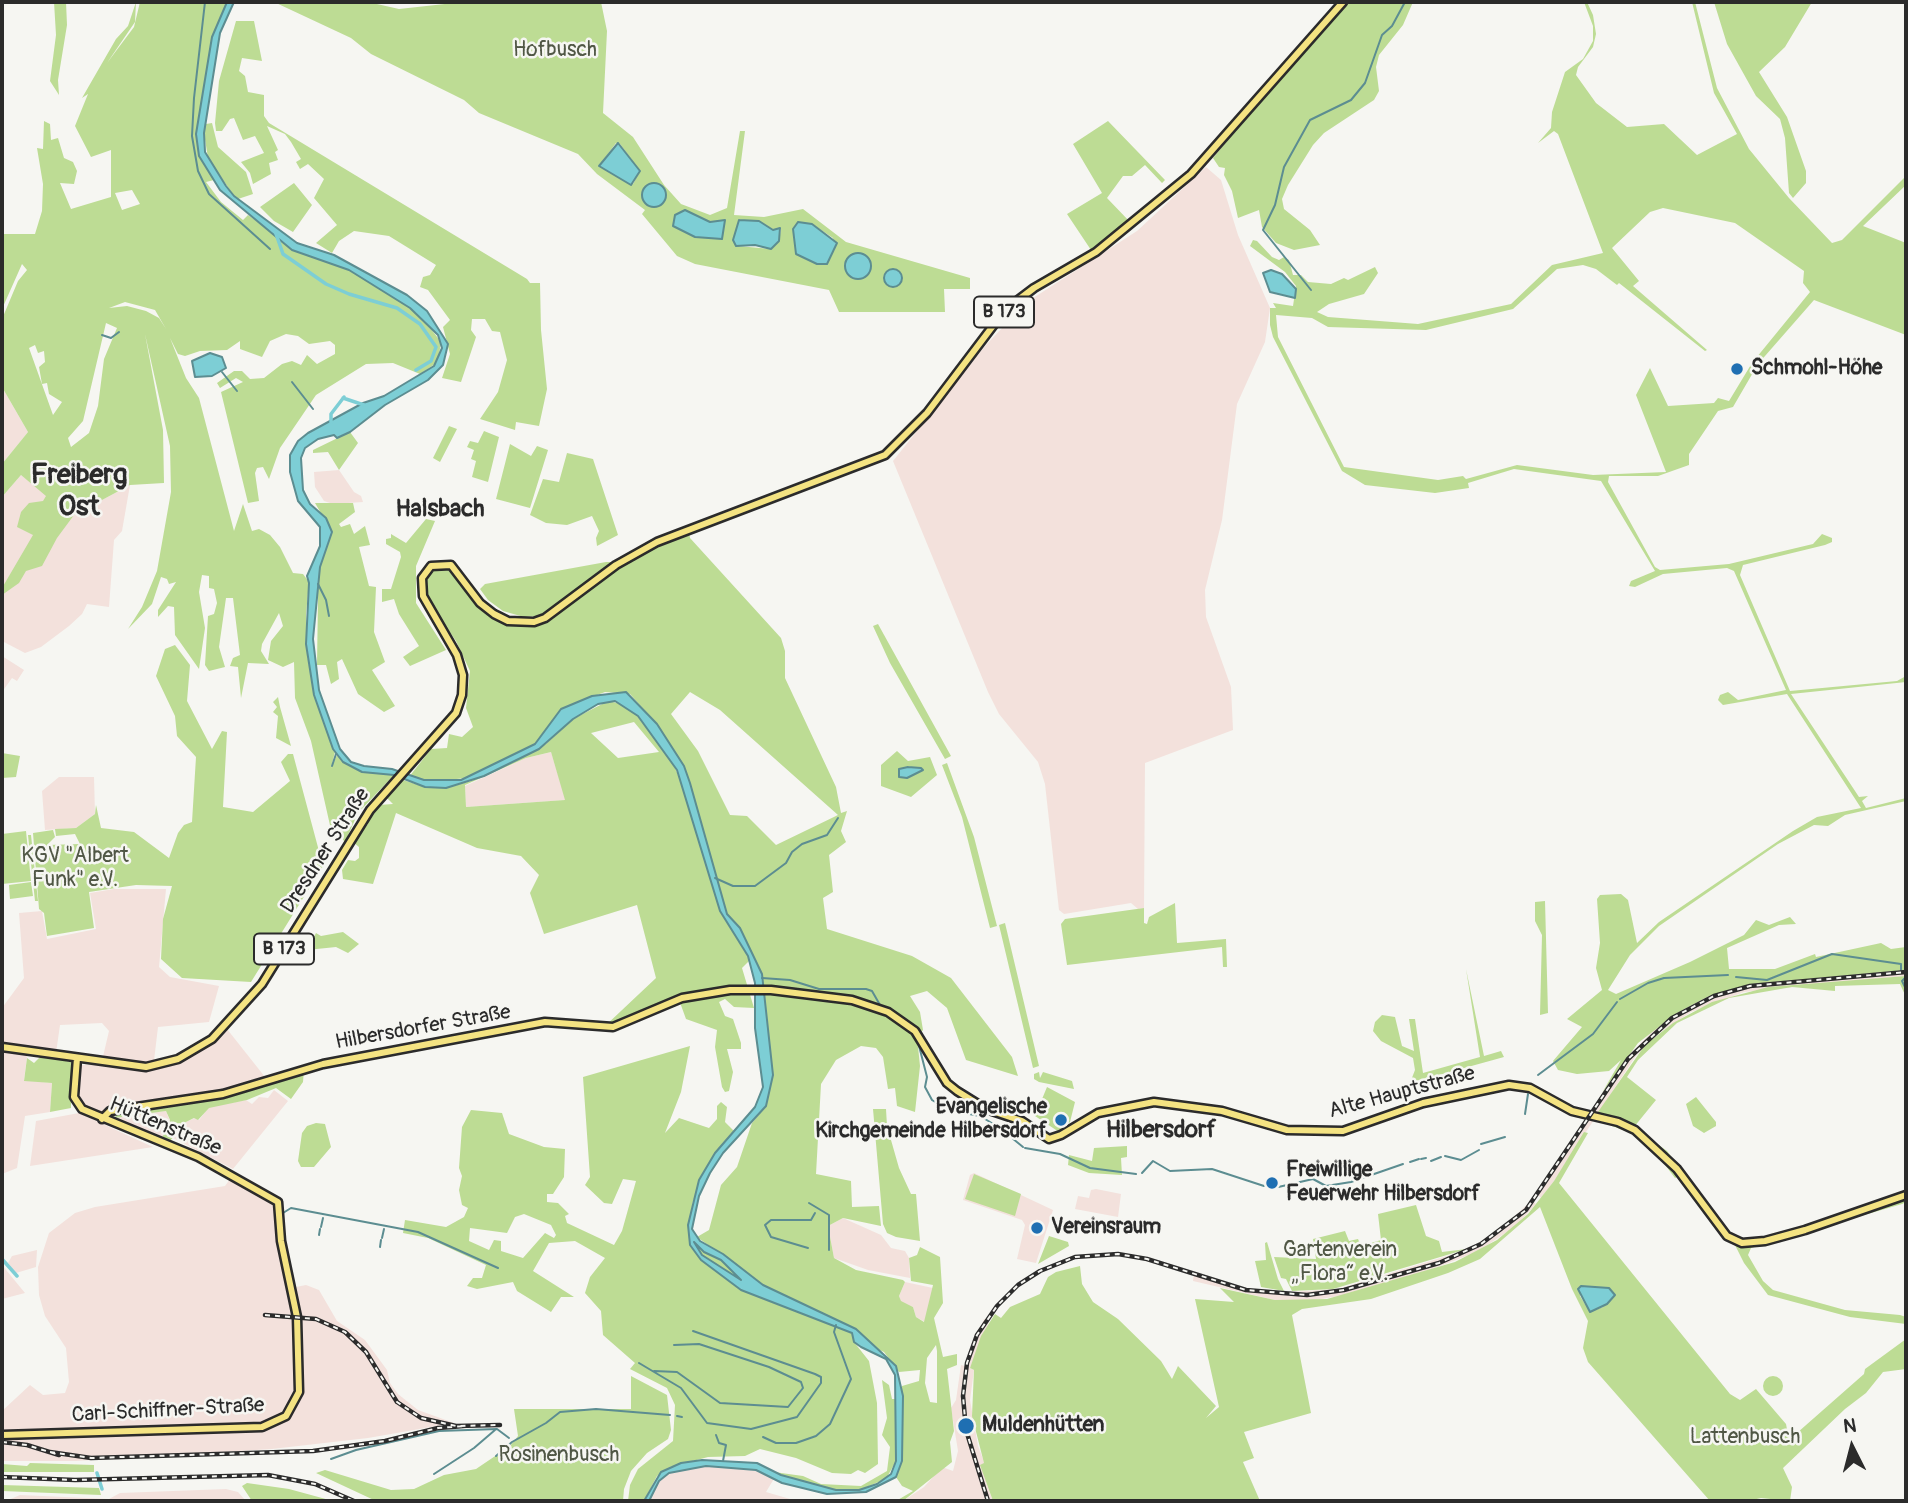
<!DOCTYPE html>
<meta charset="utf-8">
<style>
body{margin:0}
#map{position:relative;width:1908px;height:1503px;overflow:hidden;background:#f6f6f2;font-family:Pangolin,sans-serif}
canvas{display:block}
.frame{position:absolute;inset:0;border:4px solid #2b2b2b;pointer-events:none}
.north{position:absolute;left:1817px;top:1412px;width:70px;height:70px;-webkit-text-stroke:5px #f6f6f2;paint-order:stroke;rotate:354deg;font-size:19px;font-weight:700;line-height:28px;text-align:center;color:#2b2b2b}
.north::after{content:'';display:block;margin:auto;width:24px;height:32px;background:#2b2b2b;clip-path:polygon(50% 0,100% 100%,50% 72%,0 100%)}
</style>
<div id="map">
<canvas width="1908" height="1503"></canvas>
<div class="frame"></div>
<div class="north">N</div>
</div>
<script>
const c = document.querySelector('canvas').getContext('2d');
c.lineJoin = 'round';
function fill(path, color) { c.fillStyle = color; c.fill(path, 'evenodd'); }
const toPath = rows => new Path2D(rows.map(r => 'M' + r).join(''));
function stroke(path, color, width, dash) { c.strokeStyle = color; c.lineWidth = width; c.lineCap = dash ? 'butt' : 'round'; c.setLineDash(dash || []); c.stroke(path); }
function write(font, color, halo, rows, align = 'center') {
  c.font = font + ' Pangolin,sans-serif'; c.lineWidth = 5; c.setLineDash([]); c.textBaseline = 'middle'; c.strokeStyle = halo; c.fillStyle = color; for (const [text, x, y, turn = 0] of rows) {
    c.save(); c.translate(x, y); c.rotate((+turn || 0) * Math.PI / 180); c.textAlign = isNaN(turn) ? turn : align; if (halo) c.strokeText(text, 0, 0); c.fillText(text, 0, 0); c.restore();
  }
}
fill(toPath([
 [1206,167,1221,180,1238,235,1270,308,1265,342,1237,404,1222,520,1205,590,1206,617,1231,687,1233,730,1145,763,1144,908,1138,909,1131,903,1064,914,1059,910,1045,784,1038,762,999,714,988,692,893,461,985,346,1027,302,1137,231],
 [2,387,28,432,2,464],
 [339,470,354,492,361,496,363,502,333,504,324,501,315,487,314,472],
 [21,475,74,515,130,485,122,531,114,540,109,607,87,604,82,614,69,626,41,647,25,653,2,641,2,497],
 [2,656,24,670,17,681,12,678,2,692],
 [551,752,566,800,466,807,465,786,526,758],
 [59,777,94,777,95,814,76,828,45,830,42,791],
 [114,889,166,889,159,967,170,977,219,986,209,1022,158,1027,153,1069,184,1060,219,1039,227,1029,265,1077,225,1091,109,1110,99,1115,86,1110,79,1101,77,1087,81,1065,101,1065,109,1031,102,1023,60,1025,56,1053,28,1049,24,1080,52,1083,50,1112,25,1116,17,1168,2,1174,2,1008,24,978,19,913,42,911,47,939,96,929,90,893],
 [1906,970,1906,976,1744,992,1691,1012,1656,1035,1635,1057,1554,1181,1541,1198,1537,1194,1625,1059,1653,1031,1677,1013,1709,996,1751,984],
 [274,1090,288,1101,233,1169,173,1138,186,1122,195,1118,199,1120,209,1107,246,1100,252,1104,259,1097,268,1098],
 [166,1111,170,1121,162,1138,115,1121,119,1116],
 [79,1113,153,1147,30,1166,36,1121],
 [974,1173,1053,1210,1036,1263,1017,1259,1025,1225,1022,1220,963,1200,970,1175],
 [230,1179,275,1203,286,1289,306,1285,319,1290,337,1321,365,1340,387,1370,390,1383,398,1394,418,1410,454,1423,368,1438,272,1449,76,1461,2,1461,2,1411,30,1385,43,1395,65,1393,69,1382,66,1348,45,1316,39,1295,38,1267,49,1233,75,1213,95,1207,225,1186],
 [1096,1189,1121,1194,1118,1217,1075,1209,1078,1196,1089,1198,1091,1190],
 [1532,1200,1536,1204,1516,1226,1477,1252,1424,1272,1351,1294,1309,1301,1275,1300,1193,1281,1194,1272,1235,1286,1275,1293,1338,1289,1467,1250,1500,1230],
 [843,1218,881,1235,891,1248,905,1251,909,1258,910,1278,868,1270,834,1258,828,1226],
 [37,1250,36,1267,16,1273,8,1263,12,1256],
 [2,1265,25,1293,2,1299],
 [905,1282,933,1288,925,1322,916,1317,913,1307,901,1302,899,1296],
 [984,1319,989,1322,970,1368,974,1370,970,1400,978,1446,991,1480,986,1482,993,1501,903,1501,924,1487,942,1467,953,1471,958,1451,951,1408,956,1400,961,1365,965,1366],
 [725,1465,756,1470,775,1477,766,1492,797,1501,649,1501,659,1481,669,1473,694,1467],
 [226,1489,238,1492,246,1501,6,1501,20,1495,109,1499,120,1493]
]), '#f3e1dc');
fill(toPath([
 [54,2,66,2,67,25,58,80,59,95,50,81,56,35],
 [136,2,135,22,107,63,134,27,140,2,227,2,212,37,196,134,199,156,214,180,206,182,221,202,243,220,248,215,301,253,343,267,369,280,421,316,441,342,438,362,420,374,393,363,366,364,316,395,280,448,269,479,263,467,257,468,255,473,259,501,248,503,221,392,243,382,236,378,220,388,217,383,234,371,242,371,250,379,264,378,282,364,292,361,301,365,307,355,317,364,335,354,335,345,330,341,309,344,298,336,286,334,270,341,262,357,240,349,240,341,227,350,200,351,185,356,178,354,170,338,186,378,199,398,234,531,243,504,252,531,259,529,270,535,280,547,293,573,303,574,309,582,306,614,307,654,314,695,335,752,331,768,337,755,355,769,394,775,358,813,345,842,339,835,334,843,311,741,295,698,294,662,283,667,268,660,271,641,283,626,279,613,262,644,261,651,269,664,248,663,241,698,238,667,230,666,233,658,240,655,233,598,226,598,219,647,225,667,209,671,205,665,208,616,214,614,217,603,214,589,209,588,209,576,202,575,199,592,205,628,199,669,175,635,174,607,168,606,158,617,158,610,176,582,169,584,167,579,161,577,152,604,128,629,142,607,157,571,171,492,170,446,145,334,163,430,164,483,130,485,74,515,57,538,42,566,26,571,19,583,2,595,2,588,33,535,17,527,21,512,29,503,43,501,46,496,21,475,2,497,2,464,28,432,2,387,2,319,18,281,27,270,22,264,2,309,2,234,35,234,42,211,43,184,37,148,43,149,44,121,50,124,51,140,58,138,64,158,73,162,77,171,74,184,60,183,71,209,111,197,111,150,91,157,75,126,88,94,82,98,116,39,128,26],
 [132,190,140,204,122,210,115,193],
 [125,302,155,310,166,329,159,318,146,311,127,306,109,308],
 [106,323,117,328,104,359,98,406,89,433,71,447,68,438,83,421],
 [35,345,38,353,44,351,45,362,39,367,42,384,47,383,49,394,62,402,53,415,29,348],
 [274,2,368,2,399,9,463,2,601,2,607,31,603,113,633,137,664,185,681,204,710,215,727,208,740,131,745,131,734,215,764,217,803,209,846,242,970,278,970,289,944,289,945,312,839,312,829,290,695,264,677,256,642,214,645,210,597,174,578,154,479,113,464,100,371,54,351,38],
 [616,143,620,144,640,171,633,184,599,166],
 [686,210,711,223,725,220,722,238,695,237],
 [759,221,773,230,781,229,779,241,771,249,738,246,748,222],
 [812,224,833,238,835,250,808,259,799,256,793,229],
 [1348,2,1413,2,1403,25,1379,55,1376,67,1379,91,1374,100,1324,133,1313,145,1288,185,1282,199,1284,209,1310,230,1320,245,1294,250,1276,243,1262,227,1259,210,1238,218,1232,191,1224,175,1225,168,1219,167,1213,158,1274,83],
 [1584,2,1587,2,1593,15,1596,34,1593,47,1578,67,1576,75,1596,103,1627,127,1664,124,1697,155,1737,134,1714,93,1692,2,1695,2,1717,88,1749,149,1789,198,1832,243,1842,240,1906,176,1906,185,1863,226,1906,243,1906,335,1814,300,1758,364,1733,407,1718,411,1689,454,1689,465,1658,476,1609,476,1608,482,1655,567,1660,570,1729,564,1813,544,1822,534,1832,538,1832,542,1825,545,1743,565,1740,575,1790,691,1897,681,1906,676,1906,682,1791,694,1859,797,1868,796,1862,801,1866,808,1906,798,1906,801,1845,815,1828,826,1814,825,1778,844,1659,926,1630,955,1608,990,1616,994,1690,962,1744,935,1756,920,1769,925,1790,917,1796,924,1779,925,1727,948,1729,969,1775,969,1815,954,1816,957,1881,943,1891,949,1906,947,1906,970,1751,984,1709,996,1677,1013,1638,1043,1602,1093,1621,1060,1609,1071,1577,1074,1558,1070,1553,1061,1582,1027,1567,1019,1602,990,1596,968,1600,943,1597,899,1600,895,1621,894,1628,900,1637,943,1659,922,1793,831,1817,817,1861,808,1787,694,1723,705,1718,700,1720,695,1728,692,1738,700,1786,690,1734,571,1727,568,1663,574,1635,587,1629,586,1631,581,1655,571,1601,481,1514,469,1468,483,1469,488,1435,493,1365,485,1342,471,1273,337,1270,325,1270,308,1276,308,1273,303,1293,306,1296,286,1285,272,1250,246,1253,240,1257,241,1272,257,1279,260,1284,257,1289,260,1293,275,1301,275,1308,282,1331,284,1344,278,1348,280,1375,267,1378,273,1364,294,1329,304,1317,312,1328,317,1418,324,1511,304,1552,265,1603,253,1558,134,1554,131,1538,143,1551,128,1552,112,1565,72,1583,59,1593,41,1593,26],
 [1663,208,1735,223,1804,271,1803,283,1810,292,1752,363,1729,401,1718,398,1714,403,1668,406,1650,368,1636,395,1666,472,1593,475,1517,465,1466,479,1463,476,1438,480,1344,467,1278,337,1276,315,1312,318,1328,327,1426,330,1513,309,1557,269,1583,265,1596,269,1617,285,1619,283,1705,351,1707,350,1633,286,1639,281,1612,248,1650,212],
 [1714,2,1812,2,1785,47,1759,72,1787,117,1806,171,1806,183,1793,198,1789,193,1785,138,1780,119,1756,96,1727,44],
 [236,21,254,21,262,61,242,58,239,71,245,76,248,92,264,95,264,116,269,123,527,279,530,283,540,283,541,330,547,389,539,426,516,422,515,430,480,419,498,392,507,360,500,332,492,331,485,319,472,319,471,330,476,337,461,382,442,378,450,354,443,327,450,320,428,290,420,287,423,277,430,275,436,265,389,236,354,231,339,241,332,253,316,243,337,225,314,198,324,179,308,164,300,169,296,162,301,159,291,142,285,134,267,126,278,150,275,152,278,160,269,163,271,174,253,184,250,173,241,162,264,153,255,136,243,140,234,118,230,119,222,131,216,131,215,123,219,81],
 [1108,121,1165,180,1162,183,1145,165,1132,176,1123,176,1107,198,1130,222,1091,250,1067,214,1102,193,1073,144],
 [212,123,218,147,246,172,253,194,238,199,234,196,208,158,204,133,206,124],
 [294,183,312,205,293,232,274,221,260,207],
 [449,426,457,429,440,462,433,458],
 [484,431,499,437,488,482,472,477,476,461,471,459,474,450,467,447,470,441,478,443],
 [350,432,358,443,339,470,328,452,313,453,313,450],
 [510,444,531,456,537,446,548,450,530,508,496,499],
 [567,453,593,459,618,535,597,546,596,538,599,531,592,516,567,525,546,523,530,515,543,479,559,482],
 [315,503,353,503,355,512,339,524,341,527,350,524,354,534,365,526,370,545,359,547,369,586,376,587,374,632,385,662,372,670,395,706,384,712,358,694,342,659,337,662,339,679,331,684,326,665,317,665,318,598,316,598,320,567,332,532],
 [426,519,435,521,416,566,416,603,446,650,410,666,403,657,419,646,399,614,394,599,382,602,382,589,391,589,401,557,400,552,386,544,386,539,391,538,391,534,406,543],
 [689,532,690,538,781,638,785,651,785,678,836,787,841,813,847,811,841,831,846,842,829,855,833,892,823,898,827,929,912,956,951,978,1012,1057,1018,1076,966,1060,947,1008,927,991,910,996,920,1012,923,1030,917,1037,920,1066,915,1112,897,1106,895,1088,888,1089,883,1057,876,1048,861,1046,836,1060,821,1084,816,1174,851,1181,852,1207,879,1206,881,1226,843,1218,828,1226,834,1258,856,1270,903,1280,905,1282,899,1296,901,1301,913,1307,916,1317,924,1322,933,1285,911,1281,909,1258,917,1255,920,1247,940,1257,943,1303,934,1318,943,1357,957,1354,957,1365,947,1369,954,1431,950,1442,952,1462,903,1501,896,1501,913,1491,902,1486,896,1477,902,1461,902,1386,919,1381,920,1370,899,1372,884,1352,873,1347,856,1329,763,1285,697,1237,709,1230,721,1185,737,1167,752,1123,766,1106,773,1075,762,974,740,928,727,914,690,783,650,717,630,694,605,692,561,709,535,744,468,778,433,781,409,777,431,749,447,748,449,734,462,737,473,727,466,708,470,671,456,641,427,599,425,578,433,568,450,568,493,616,510,624,532,625,542,622,622,564],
 [690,692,720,710,838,815,776,845,747,816,730,815,698,751,671,714],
 [936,1345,937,1351,937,1403,930,1402,925,1383,927,1358],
 [606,562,615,562,548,612,538,616,524,617,503,611,488,600,480,589,485,584],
 [878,624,951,756,945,759,890,663,873,626],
 [175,645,190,665,187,701,212,749,222,731,227,732,223,807,253,812,290,781,281,762,288,754,293,754,323,866,251,982,182,978,161,959,163,919,172,886,136,885,89,892,94,928,47,936,44,913,39,909,33,833,53,830,55,837,47,845,80,844,75,834,56,836,55,829,76,828,95,814,96,805,101,828,134,832,169,858,178,833,184,825,192,822,196,757,177,736,175,716,156,676,165,649],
 [278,697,280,707,291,746,276,738,278,716,273,712,277,707,273,702],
 [608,701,622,704,638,716,673,763,686,794,720,911,750,960,742,968,754,1008,734,1007,725,999,719,1002,725,1016,733,1019,741,1043,741,1049,727,1049,733,1072,729,1091,725,1092,722,1087,715,1047,717,1030,686,1019,678,997,659,1003,622,1023,604,1027,656,978,637,905,544,934,530,893,539,875,521,856,477,848,396,813,373,884,343,879,342,870,348,860,355,861,359,858,359,847,353,842,368,824,367,818,379,805,393,804,386,797,403,780,425,787,446,788,471,781,546,744,573,719],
 [634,722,659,752,618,758,591,733],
 [551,752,565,800,466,807,465,785,526,758],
 [897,751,908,761,930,757,937,775,911,797,881,786,881,765],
 [2,753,20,756,16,777,2,778],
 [947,763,974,837,997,926,990,928,962,817,942,765],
 [26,831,31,881,2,884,2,834],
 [28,835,31,835,38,901,35,901],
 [31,882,33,896,10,899,9,885],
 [1545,901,1548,1013,1540,1015,1542,935,1535,921,1535,902],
 [1175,903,1177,943,1226,939,1227,967,1223,967,1222,947,1067,965,1061,924,1065,919,1144,908,1144,923,1147,924,1149,917],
 [1005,923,1039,1066,1033,1068,999,925],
 [343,932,359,944,348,953,336,947,307,950,316,933,321,936],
 [1466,969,1484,1056,1501,1051,1504,1057,1410,1083,1415,1070,1413,1058,1381,1041,1373,1031,1375,1022,1382,1015,1395,1017,1402,1046,1414,1051,1409,1019,1415,1019,1423,1073,1480,1057],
 [1906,976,1906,997,1900,984,1835,986,1835,991,1792,987,1729,998,1677,1023,1638,1060,1627,1077,1656,1100,1634,1127,1667,1151,1727,1232,1740,1238,1754,1239,1778,1234,1870,1207,1906,1191,1906,1202,1902,1204,1751,1248,1748,1255,1763,1281,1773,1290,1845,1310,1900,1315,1906,1317,1906,1324,1850,1317,1768,1295,1744,1263,1735,1245,1714,1227,1679,1176,1675,1178,1659,1157,1631,1133,1593,1119,1645,1045,1673,1023,1712,1002,1768,987],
 [690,1046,681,1092,665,1133,679,1118,709,1128,717,1119,717,1106,721,1102,727,1107,725,1122,734,1131,715,1153,693,1201,688,1229,690,1245,701,1260,741,1290,852,1333,854,1342,869,1361,877,1403,878,1464,865,1473,858,1470,851,1474,832,1473,796,1458,760,1449,745,1456,708,1457,670,1467,657,1476,644,1501,628,1501,630,1485,638,1469,673,1441,675,1405,667,1388,630,1369,635,1363,603,1335,601,1311,585,1293,590,1277,605,1258,575,1241,549,1243,533,1271,574,1297,561,1297,551,1312,517,1291,513,1282,477,1289,467,1286,473,1278,482,1278,486,1265,428,1238,403,1233,405,1220,446,1227,464,1217,468,1208,462,1205,459,1190,462,1176,459,1168,462,1127,471,1110,502,1113,509,1134,544,1147,565,1149,564,1177,553,1194,547,1194,547,1202,558,1203,569,1214,565,1216,567,1223,614,1245,622,1231,636,1181,623,1179,612,1204,604,1203,585,1185,590,1177,583,1077],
 [524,1214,551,1225,556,1235,554,1238,545,1233,523,1258,501,1251,501,1241,494,1240,489,1250,469,1241,470,1228,507,1233,515,1217],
 [41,1056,71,1062,71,1108,50,1112,52,1083,24,1081,27,1058,34,1063],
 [304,1070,303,1082,291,1099,276,1088,247,1100,209,1108,198,1120,194,1118,186,1122,170,1141,162,1138,170,1120,166,1111,114,1118,119,1113,222,1096],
 [1039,1072,1040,1078,1043,1072,1072,1081,1074,1089,1039,1082,1034,1079,1034,1074],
 [1047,1087,1075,1102,1070,1122,1059,1132,1035,1116],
 [1696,1097,1716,1122,1716,1126,1704,1133,1693,1126,1686,1104],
 [886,1109,887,1126,899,1168,911,1194,916,1194,920,1241,896,1237,887,1233,883,1224,873,1109],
 [316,1123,325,1124,331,1147,314,1167,301,1167,298,1161,302,1133,307,1126],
 [1584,1132,1588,1133,1559,1183,1730,1394,1740,1400,1756,1389,1786,1424,1789,1440,1864,1374,1865,1369,1906,1339,1906,1369,1883,1372,1866,1393,1845,1409,1783,1468,1792,1487,1790,1501,1761,1498,1748,1501,1710,1501,1588,1362,1583,1348,1588,1321,1572,1289,1540,1207,1480,1259,1448,1273,1371,1299,1302,1309,1292,1315,1311,1413,1244,1432,1254,1458,1243,1462,1260,1501,993,1501,980,1465,984,1463,972,1416,974,1370,970,1368,981,1336,995,1314,1001,1318,1010,1307,1040,1294,1048,1277,1056,1272,1080,1266,1082,1284,1093,1302,1118,1319,1161,1361,1172,1379,1178,1366,1216,1406,1206,1418,1219,1407,1195,1299,1234,1302,1220,1288,1275,1300,1327,1299,1455,1262,1497,1240,1528,1214,1554,1181],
 [1581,1286,1608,1288,1603,1307,1590,1312,1580,1296],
 [1127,1146,1127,1157,1121,1158,1122,1175,1089,1173,1068,1165,1069,1155,1092,1161,1094,1148],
 [974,1174,1021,1194,1015,1216,965,1199],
 [1416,1205,1426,1236,1439,1241,1442,1252,1467,1249,1333,1289,1292,1291,1286,1279,1281,1278,1274,1257,1316,1259,1313,1239,1345,1231,1349,1241,1358,1239,1361,1246,1381,1240,1378,1214],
 [1049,1236,1068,1242,1069,1246,1038,1264],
 [693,1241,704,1252,721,1260,741,1280,702,1255],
 [1267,1242,1278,1279,1284,1291,1261,1287,1255,1261,1266,1260,1265,1243],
 '1763 1386a10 10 0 1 1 20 0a10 10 0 1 1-20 0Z',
 [631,1376,667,1395,671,1430,668,1439,647,1453,631,1471,624,1489,623,1501,376,1501,316,1473,325,1470,391,1490,414,1489,444,1475,476,1469,510,1446,518,1436,514,1409,631,1409],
 [882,1380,889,1385,892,1399,895,1399,897,1425,896,1461,886,1479,859,1490,836,1490,781,1475,774,1472,803,1476,821,1484,861,1486,887,1471,890,1447,882,1435,887,1418],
 [30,1463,94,1465,94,1472,2,1472,2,1464,27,1466],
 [247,1483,289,1489,333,1501,252,1501,242,1486],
 [2,1485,99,1488,101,1495,2,1491]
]), '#bddc94');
const water = toPath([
 [227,2,234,2,220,33,204,133,205,152,226,186,234,196,297,243,334,255,407,295,427,311,448,344,443,365,428,380,385,405,350,432,337,438,334,435,318,439,305,448,301,458,303,490,310,504,326,518,332,532,320,567,313,639,319,690,340,749,351,762,364,766,392,769,424,780,461,780,535,744,561,709,592,696,626,692,657,724,684,766,690,783,727,914,740,928,762,974,773,1075,766,1106,723,1153,710,1173,699,1196,692,1229,700,1241,723,1254,763,1285,856,1329,896,1366,903,1396,902,1461,896,1477,866,1492,827,1494,782,1483,756,1470,706,1466,669,1473,659,1481,649,1501,644,1501,661,1472,681,1463,702,1460,757,1463,781,1475,836,1490,859,1490,877,1484,891,1474,896,1461,895,1375,886,1359,861,1347,854,1342,852,1333,741,1290,701,1260,690,1245,688,1225,699,1180,715,1153,755,1107,763,1087,755,1028,755,983,748,956,720,911,677,770,638,716,615,701,598,704,573,719,539,749,484,776,446,788,425,787,394,775,362,772,343,762,333,749,314,695,306,644,309,583,307,576,320,546,320,527,298,501,290,472,290,455,298,441,308,433,363,403,384,396,434,366,442,348,438,335,410,308,349,270,292,250,220,190,199,156,196,134,212,37,227,2],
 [694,1242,704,1252,721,1260,741,1280,702,1255,694,1242],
 [618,143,640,171,631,185,599,166,618,143],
 '642 195a12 12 0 1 1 24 0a12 12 0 1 1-24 0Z',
 [685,210,710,222,725,220,722,239,695,237,673,226,675,215,685,210],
 [739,220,759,221,773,230,780,228,779,241,771,249,755,245,736,246,733,240,739,220],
 [798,222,812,224,837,243,827,264,817,264,796,254,793,229,798,222],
 '845 266a13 13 0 1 1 26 0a13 13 0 1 1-26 0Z',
 '884 278a9 9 0 1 1 18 0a9 9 0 1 1-18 0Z',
 [1271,270,1282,274,1296,289,1295,298,1270,292,1263,273,1271,270],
 [210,353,222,357,226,368,212,376,195,377,192,361,210,353],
 [908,767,921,768,923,770,907,778,899,777,899,769,908,767],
 [1581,1286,1609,1288,1615,1295,1607,1304,1590,1312,1578,1289,1581,1286]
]);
fill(water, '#7dced5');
stroke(water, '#5c8d91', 2);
stroke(toPath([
 [205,2,194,98,192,136,198,171,209,194,270,249],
 [1311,290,1263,230,1275,205,1284,167,1310,120,1351,100,1365,83,1382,35,1392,26,1405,2],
 [102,335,111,338,119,332],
 [222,372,237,391],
 [292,382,313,409],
 [318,584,326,600,329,616],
 [332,766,336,754],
 [715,878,733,886,755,886,786,863,792,852,802,844,827,835,838,818],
 [1736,977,1767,980,1832,954,1901,964,1901,970],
 [1906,977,1902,981,1906,989],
 [762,978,790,980,819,989,866,989,872,991,880,1005,914,1027],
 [1620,999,1648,983,1664,978,1728,975],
 [918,1042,927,1077,925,1087,932,1100,948,1110,980,1116,995,1125],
 [1538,1075,1593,1034,1617,1002],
 [1525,1114,1528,1094],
 [1012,1138,1023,1147],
 [1481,1144,1505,1137],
 [1025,1148,1060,1154,1090,1168,1136,1174],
 [1445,1156,1461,1160,1479,1150],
 [1421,1159,1426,1158],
 [1431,1161,1441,1157],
 [1410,1162,1419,1159],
 [1142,1173,1153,1161,1170,1171,1212,1169,1264,1186],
 [1274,1188,1313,1179,1326,1186,1351,1182,1403,1164],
 [809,1203,829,1215,829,1250],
 [283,1213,291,1208,418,1232,498,1268],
 [321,1227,323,1218],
 [319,1235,320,1229],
 [382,1238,384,1229],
 [380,1247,381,1240],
 [808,1248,771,1237,765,1225,771,1220,811,1220,815,1213],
 [639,1363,681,1388,707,1423,751,1429,797,1417,821,1383,821,1377,815,1374,693,1331],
 [654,1371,677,1372,720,1403,788,1407,803,1388,801,1382,769,1367,699,1344,674,1345],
 [677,1416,682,1417],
 [716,1435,719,1443,726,1445,723,1461],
 [763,1437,776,1443,796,1443,816,1436,830,1424,851,1379,834,1332,836,1325],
 [496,1456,512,1442,546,1423,560,1412,596,1409,670,1415],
 [331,1459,356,1450,439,1431,497,1429,509,1438],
 [434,1474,474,1448,495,1430]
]), '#5c8d91', 2);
stroke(toPath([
 [275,231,283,254,326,284,349,294,397,308,420,324,436,347,431,361,416,370],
 [343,398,364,405],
 [331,422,331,414,344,397],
 [2,1259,17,1276],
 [97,1473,102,1489]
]), '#7dced5', 3.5);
const major = toPath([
 [2,1047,146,1067,178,1059,212,1039,262,984,370,810,456,713,462,695,463,675,457,655,423,596,422,578,431,566,451,565,480,603,494,614,508,621,534,622,545,618,616,565,657,542,885,455,927,413,1005,310,1034,288,1096,252,1191,174,1343,2],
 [102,1119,110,1111,223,1094,323,1064,545,1022,613,1027,682,998,730,990,771,990,852,1000,888,1012,915,1031,947,1083,957,1091,986,1109,1022,1121,1049,1139,1061,1135,1098,1113,1154,1102,1222,1111,1287,1130,1343,1131,1423,1103,1509,1085,1530,1088,1572,1111,1618,1122,1635,1130,1677,1169,1727,1236,1742,1243,1765,1241,1805,1230,1906,1195],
 [2,1435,262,1427,286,1416,299,1392,297,1317,281,1241,278,1202,198,1157,82,1109,74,1097,77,1058]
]);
stroke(major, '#2b2b2b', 11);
stroke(major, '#f4e382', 6);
const rail = toPath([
 [265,1315,316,1319,345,1332,366,1352,397,1402,421,1418,456,1426,500,1425],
 [2,1442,27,1445,59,1455],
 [50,1452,91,1458,313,1451,385,1441,438,1428,465,1426],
 [2,1477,75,1480,268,1475,315,1484,354,1501],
 [988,1501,966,1430,963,1396,967,1363,977,1335,997,1306,1018,1285,1040,1271,1075,1257,1118,1254,1147,1259,1246,1290,1307,1295,1344,1290,1439,1263,1481,1244,1526,1210,1628,1059,1672,1018,1714,996,1750,986,1906,972]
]);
stroke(rail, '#2b2b2b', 4.5);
stroke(rail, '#f6f6f2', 2, [5]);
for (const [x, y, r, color] of [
 [1737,369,7,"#1f6fb2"],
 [1061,1120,7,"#1f6fb2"],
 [1272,1183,7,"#1f6fb2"],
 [1037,1228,7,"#1f6fb2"],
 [966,1426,9,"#1f6fb2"]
]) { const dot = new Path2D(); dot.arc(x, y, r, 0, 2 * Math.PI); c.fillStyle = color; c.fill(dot); stroke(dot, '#f6f6f2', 2.5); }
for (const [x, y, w] of [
 [1004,312,60],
 [284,949,60]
]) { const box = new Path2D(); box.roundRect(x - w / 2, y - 15.5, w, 31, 5); c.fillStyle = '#f6f6f2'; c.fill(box); stroke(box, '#2b2b2b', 2); }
write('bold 19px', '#2b2b2b', null, [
 ["B 173",1004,312],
 ["B 173",284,949]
]);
write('21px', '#505745', '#f6f6f2', [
 ["Hofbusch",555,51],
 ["KGV \"Albert",75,857],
 ["Funk\" e.V.",75,881],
 ["Gartenverein",1340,1251],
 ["„Flora“ e.V.",1340,1275],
 ["Lattenbusch",1745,1438],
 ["Rosinenbusch",559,1456]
]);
write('bold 21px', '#2b2b2b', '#f6f6f2', [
 ["Schmohl-Höhe",1751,369],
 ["Evangelische",1047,1108,"right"],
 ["Kirchgemeinde Hilbersdorf",1047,1132,"right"],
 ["Freiwillige",1286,1171],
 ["Feuerwehr Hilbersdorf",1286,1195],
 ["Vereinsraum",1051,1228],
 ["Muldenhütten",982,1426]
], 'left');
write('21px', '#2b2b2b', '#f6f6f2', [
 ["Dresdner Straße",326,851,-57],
 ["Hilbersdorfer Straße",423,1028,-10],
 ["Alte Hauptstraße",1402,1093,-15],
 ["Hüttenstraße",165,1127,23],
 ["Carl-Schiffner-Straße",168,1411,-3]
]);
write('bold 24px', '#2b2b2b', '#f6f6f2', [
 ["Halsbach",440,510],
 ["Hilbersdorf",1161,1131]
]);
write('bold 28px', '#2b2b2b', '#f6f6f2', [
 ["Freiberg",79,476],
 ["Ost",79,508]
]);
</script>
